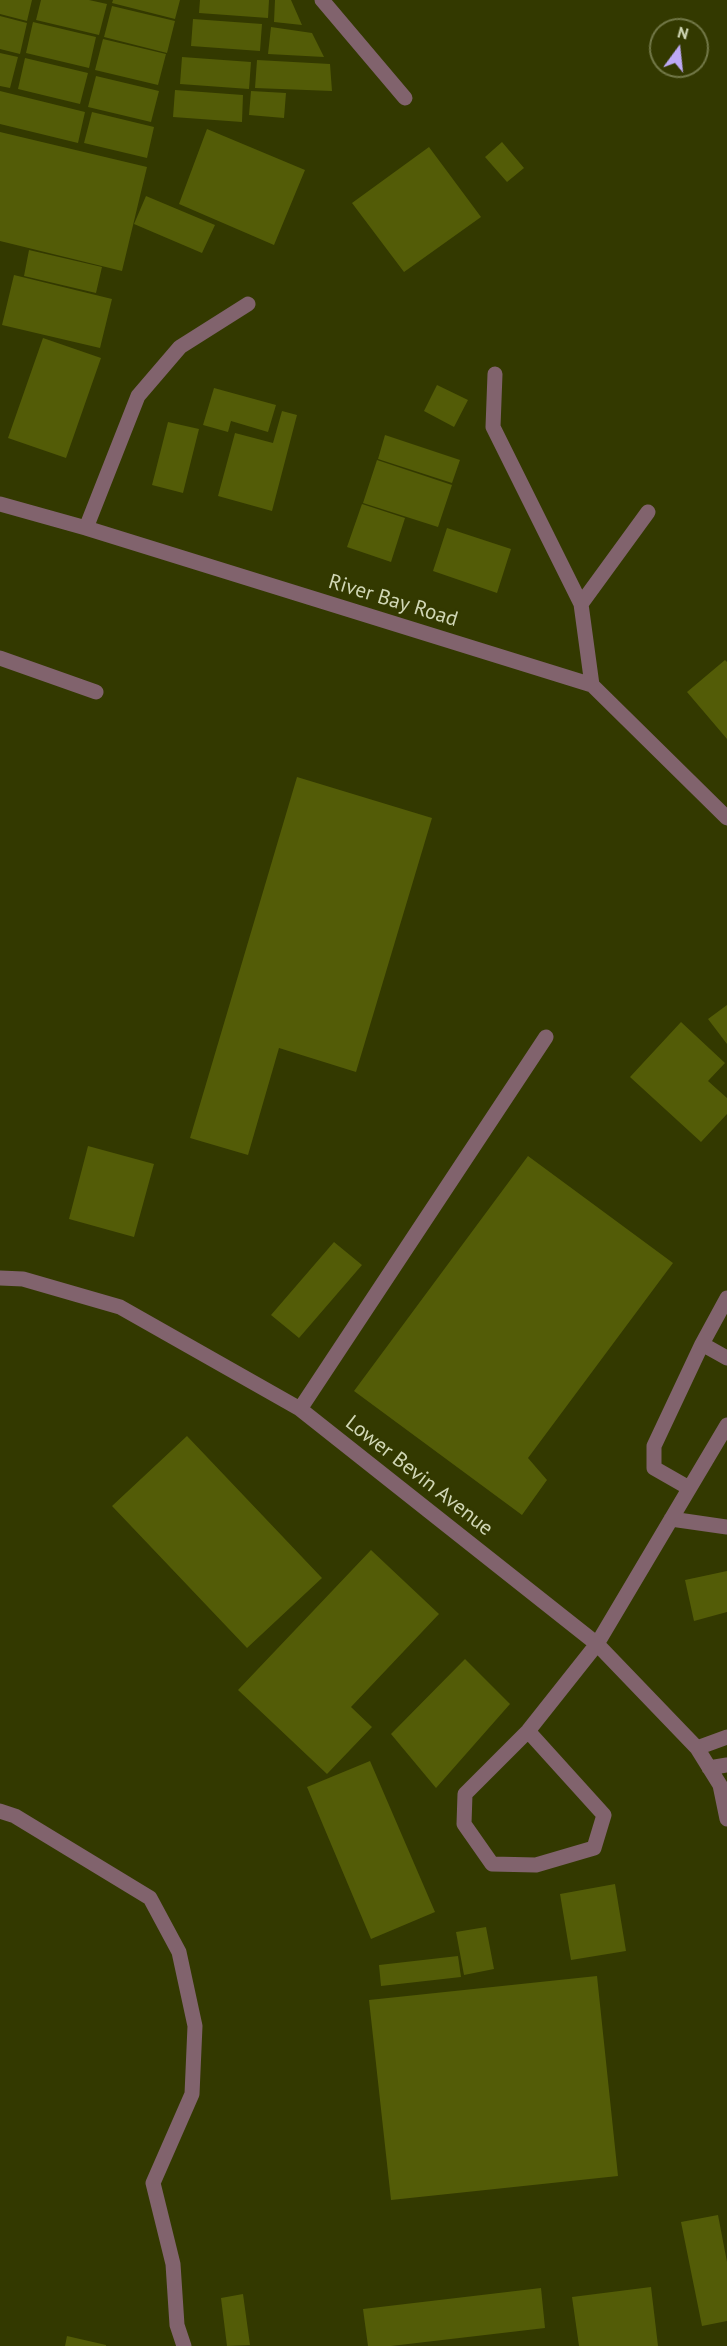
<!DOCTYPE html>
<style>
body{margin:0}
#map{position:relative;width:727px;height:2346px;overflow:hidden;background:#333900;font-family:"PT Sans",sans-serif}
canvas{display:block}
.north{position:absolute;left:649px;top:18px;width:60px;height:60px;box-sizing:border-box;background:#333900;border:2px solid #727848;border-radius:50%;rotate:15deg;font-size:16px;font-weight:700;line-height:24px;text-align:center;color:#d1d7b5}
.north::after{content:'';display:block;margin:auto;width:21px;height:27px;background:#bda9f5;clip-path:polygon(50% 0,100% 100%,50% 72%,0 100%)}
</style>
<div id="map">
<canvas width="727" height="2346"></canvas>
<div class="north">N</div>
</div>
<script>
const c = document.querySelector('canvas').getContext('2d');
c.lineJoin = 'round';
function fill(path, color) { c.fillStyle = color; c.fill(path, 'evenodd'); }
const toPath = rows => new Path2D(rows.map(r => 'M' + r).join(''));
function stroke(path, color, width, dash) { c.strokeStyle = color; c.lineWidth = width; c.lineCap = dash ? 'butt' : 'round'; c.setLineDash(dash || []); c.stroke(path); }
function write(font, color, halo, rows, align = 'center') {
  c.font = font + ' "PT Sans",sans-serif'; c.lineWidth = 5; c.setLineDash([]); c.textBaseline = 'middle'; c.strokeStyle = halo; c.fillStyle = color; for (const [text, x, y, turn = 0] of rows) {
    c.save(); c.translate(x, y); c.rotate((+turn || 0) * Math.PI / 180); c.textAlign = isNaN(turn) ? turn : align; if (halo) c.strokeText(text, 0, 0); c.fillText(text, 0, 0); c.restore();
  }
}
fill(toPath([
 [0,0,32,0,27,21,0,14],
 [41,0,89,0,107,4,99,35,36,20],
 [113,0,180,0,175,19,112,3],
 [200,0,269,0,268,18,199,13],
 [275,0,291,0,302,25,274,22],
 [112,6,175,21,167,53,104,37],
 [0,16,27,23,20,54,0,49],
 [193,19,262,24,260,51,191,46],
 [33,22,96,37,89,68,26,53],
 [271,27,312,33,324,57,268,54],
 [103,39,166,54,158,85,95,70],
 [0,53,18,57,10,88,0,86],
 [182,57,251,62,249,89,180,84],
 [25,58,88,73,80,104,18,89],
 [257,60,330,64,332,91,255,88],
 [96,76,159,91,151,122,88,107],
 [175,90,243,95,242,122,173,117],
 [0,91,85,112,78,143,0,124],
 [251,91,286,93,284,118,249,115],
 [92,112,154,127,147,158,84,143],
 [207,129,305,170,274,245,179,204],
 [0,132,147,167,122,271,0,241],
 [502,142,524,168,507,182,485,157],
 [429,147,481,217,404,272,352,203],
 [146,196,215,225,202,253,134,224],
 [29,250,102,267,96,293,24,276],
 [14,275,112,299,100,348,2,325],
 [43,338,101,358,66,458,8,438],
 [437,385,468,400,454,427,424,411],
 [214,388,276,405,268,432,231,421,228,432,203,425],
 [282,411,297,415,272,511,218,496,235,433,273,443],
 [168,422,199,429,183,493,152,485],
 [385,435,460,460,452,483,378,459],
 [377,460,452,485,438,527,363,503],
 [362,504,405,518,391,562,347,547],
 [447,528,511,549,497,593,433,571],
 [725,660,727,662,727,739,687,692],
 [297,777,432,818,356,1072,279,1048,248,1155,190,1138],
 [727,1005,727,1044,708,1019],
 [681,1022,725,1063,708,1081,727,1098,727,1114,701,1142,630,1077],
 [88,1146,154,1164,134,1237,69,1219],
 [528,1156,673,1263,528,1458,547,1480,522,1515,354,1391],
 [334,1242,362,1265,299,1338,271,1315],
 [187,1436,322,1578,247,1648,112,1506],
 [371,1550,439,1614,351,1707,372,1727,327,1774,238,1690],
 [727,1571,727,1612,694,1621,685,1580],
 [465,1659,510,1704,436,1788,391,1734],
 [370,1761,435,1912,371,1939,307,1787],
 [615,1884,626,1951,571,1960,560,1894],
 [486,1927,494,1969,464,1975,456,1932],
 [458,1956,461,1977,381,1986,379,1965],
 [597,1976,618,2176,391,2200,369,2000],
 [718,2215,727,2262,727,2321,702,2326,681,2222],
 [651,2287,658,2346,579,2346,572,2297],
 [541,2288,545,2328,391,2346,368,2346,363,2309],
 [243,2294,250,2345,227,2346,221,2298],
 [67,2336,106,2345,106,2346,65,2346]
]), '#535c07');
stroke(toPath([
 [322,0,405,98],
 [495,374,493,427,581,604,592,685],
 [0,504,86,528,592,685,727,818],
 [86,528,138,396,180,347,248,304],
 [581,604,648,512],
 [0,658,96,692],
 [0,1278,23,1279,120,1307,300,1409,597,1644,697,1748,720,1785,727,1819],
 [702,1344,727,1298],
 [300,1409,546,1037],
 [689,1488,654,1468,654,1446,702,1344,727,1358],
 [671,1519,727,1527],
 [528,1731,604,1815,594,1848,536,1865,492,1864,464,1824,465,1794,528,1731,597,1644,727,1425],
 [697,1748,727,1737],
 [709,1768,727,1765],
 [0,1811,15,1816,150,1898,179,1952,195,2026,192,2094,153,2183,173,2264,177,2325,184,2346]
]), '#81636d', 15);
write('21px', '#d1d7b5', '#333900', [
 ["River Bay Road",393,601,17],
 ["Lower Bevin Avenue",419,1476,38]
]);
</script>
